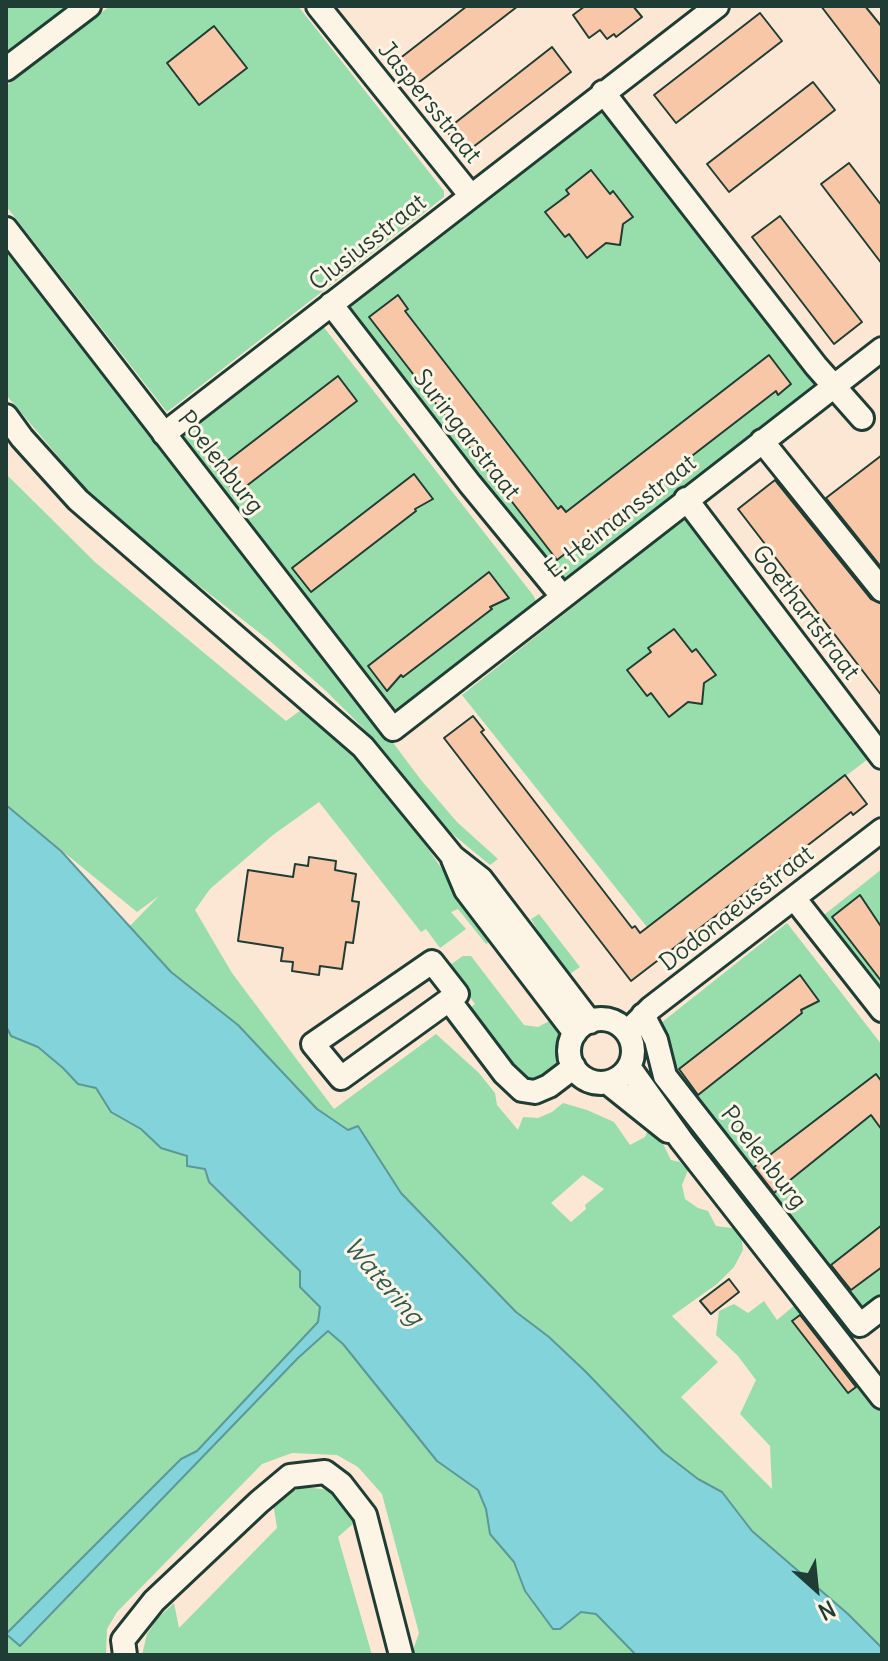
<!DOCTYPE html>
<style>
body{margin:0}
#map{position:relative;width:888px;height:1661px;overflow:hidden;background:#fbe7d3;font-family:Delius,sans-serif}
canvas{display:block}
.frame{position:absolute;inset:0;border:8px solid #1f3d34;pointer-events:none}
.north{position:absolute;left:776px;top:1549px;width:80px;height:80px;-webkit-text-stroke:6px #fcf5e5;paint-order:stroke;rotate:153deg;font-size:22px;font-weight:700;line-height:32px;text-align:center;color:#1f3d34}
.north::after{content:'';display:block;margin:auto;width:28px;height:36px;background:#1f3d34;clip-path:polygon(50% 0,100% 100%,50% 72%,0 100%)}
</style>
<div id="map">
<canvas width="888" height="1661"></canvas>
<div class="frame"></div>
<div class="north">N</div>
</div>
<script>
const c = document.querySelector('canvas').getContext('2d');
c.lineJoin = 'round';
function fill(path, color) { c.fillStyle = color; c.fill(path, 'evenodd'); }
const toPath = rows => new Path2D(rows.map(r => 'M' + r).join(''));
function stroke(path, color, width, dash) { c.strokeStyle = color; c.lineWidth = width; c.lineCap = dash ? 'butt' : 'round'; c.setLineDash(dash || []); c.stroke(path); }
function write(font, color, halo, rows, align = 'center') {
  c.font = font + ' Delius,sans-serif'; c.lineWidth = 6; c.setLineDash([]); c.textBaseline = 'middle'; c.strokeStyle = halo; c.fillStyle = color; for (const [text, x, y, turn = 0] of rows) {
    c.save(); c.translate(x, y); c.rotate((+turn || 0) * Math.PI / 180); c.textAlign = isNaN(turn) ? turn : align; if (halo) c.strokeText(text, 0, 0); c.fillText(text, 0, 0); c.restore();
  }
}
fill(toPath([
 [6,6,70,6,6,56],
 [110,6,298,6,444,191,444,197,167,412,6,206,6,86],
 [608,105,822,380,564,583,558,583,345,309],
 [6,239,256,560,421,780,457,822,498,859,490,865,438,822,370,735,326,691,270,641,152,549,96,501,7,396],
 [322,325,533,595,537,603,397,711,181,436],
 [6,474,96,563,286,721,301,710,311,709,366,766,413,826,452,884,494,938,486,944,458,909,451,912,466,929,440,948,426,929,421,932,319,802,273,835,210,889,195,910,232,973,334,1109,436,1034,479,1073,495,1093,497,1105,518,1130,523,1117,538,1118,552,1112,563,1103,587,1110,614,1122,630,1145,645,1137,648,1130,661,1140,671,1160,680,1162,688,1170,682,1185,685,1199,698,1208,708,1211,716,1226,732,1228,741,1234,743,1250,734,1267,717,1284,672,1316,718,1362,681,1397,772,1489,770,1446,740,1414,756,1380,738,1356,716,1335,719,1311,734,1304,748,1313,764,1301,777,1320,807,1295,882,1391,882,1648,848,1614,752,1531,722,1492,698,1479,663,1452,586,1372,549,1337,516,1312,401,1193,384,1169,378,1155,348,1130,317,1109,238,1025,171,972,148,948,129,927,159,896,137,912,6,805],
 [583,1175,604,1189,585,1205,586,1209,571,1222,551,1203],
 [689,515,876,753,647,927,462,695],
 [882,869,882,997,820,918],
 [539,914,580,967,565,977,531,919],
 [787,923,882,1045,882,1296,858,1315,673,1061,661,1023],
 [463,956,471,956,524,1025,538,1027,555,1018,560,1029,560,1053,558,1061,544,1076,528,1080,521,1077,469,1009,475,1004,447,967],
 [6,1026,11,1036,38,1047,63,1068,78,1084,96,1088,111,1112,141,1129,161,1148,188,1156,188,1166,205,1169,209,1183,300,1271,300,1287,320,1307,318,1322,197,1452,181,1459,6,1634,21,1646,298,1358,328,1331,343,1344,437,1461,478,1490,486,1509,490,1534,514,1562,525,1591,553,1629,560,1629,581,1612,596,1614,636,1655,414,1655,413,1650,419,1633,382,1494,358,1467,337,1455,292,1453,262,1464,117,1612,107,1629,106,1655,6,1655],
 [305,1487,329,1490,341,1497,355,1522,338,1537,372,1655,142,1655,147,1634,158,1618,174,1603,179,1628,277,1528,273,1502,288,1492]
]), '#97deac');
const water = toPath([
 [6,805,61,851,171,972,238,1025,317,1109,348,1130,358,1126,401,1193,516,1312,549,1337,586,1372,663,1452,698,1479,722,1492,752,1531,848,1614,882,1648,882,1655,636,1655,596,1614,581,1612,560,1629,553,1629,525,1591,514,1562,490,1534,486,1509,478,1490,437,1461,343,1344,328,1331,298,1358,20,1646,6,1634,181,1459,197,1451,318,1322,320,1307,300,1287,300,1271,209,1182,205,1169,187,1166,187,1156,161,1148,141,1129,111,1112,96,1088,78,1084,63,1068,38,1047,11,1036,6,1026,6,805]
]);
fill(water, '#83d4da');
stroke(water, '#5b9898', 2);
const building = toPath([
 [467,6,518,6,413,87,394,63,467,6],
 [585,6,633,6,642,17,616,37,614,34,607,39,600,30,589,38,573,15,585,6],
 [821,6,865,6,882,27,882,86,821,6],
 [760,13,782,41,676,123,654,95,760,13],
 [214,26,247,68,199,105,167,63,214,26],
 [552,47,571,72,464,154,446,130,552,47],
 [813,82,835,110,729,192,707,164,813,82],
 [849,163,882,206,882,264,821,184,849,163],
 [591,170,610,194,613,191,633,217,623,224,620,245,606,243,587,258,569,234,565,237,545,212,569,194,566,190,591,170],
 [780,216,862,322,834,344,752,237,780,216],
 [398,295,408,309,405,311,558,509,561,506,566,512,769,355,791,384,778,395,776,391,557,560,369,317,398,295],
 [338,376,357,401,236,494,217,469,338,376],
 [882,455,882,568,826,498,882,455],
 [414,474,433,499,415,509,416,511,311,592,292,568,414,474],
 [775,480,871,599,882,604,882,696,738,509,775,480],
 [489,572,509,598,490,607,492,609,441,648,403,677,401,675,387,691,368,666,489,572],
 [674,629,692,652,696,649,716,675,704,683,702,704,688,702,669,717,651,693,647,696,627,670,651,652,648,648,674,629],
 [473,716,484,730,481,732,632,928,635,926,640,933,845,775,867,804,853,815,851,812,631,981,444,738,473,716],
 [309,857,336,861,335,870,356,874,352,901,359,902,353,943,346,942,342,969,320,966,319,975,292,971,293,962,281,961,283,948,238,941,248,870,293,877,295,864,308,866,309,857],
 [860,895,882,928,882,982,832,917,860,895],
 [800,975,819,1001,801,1010,802,1013,698,1095,679,1069,800,975],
 [876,1074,882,1082,882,1130,871,1115,774,1193,754,1167,876,1074],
 [882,1225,882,1267,851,1290,831,1265,882,1225],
 [729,1279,739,1292,711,1314,700,1301,729,1279],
 [800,1315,856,1387,848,1393,792,1321,800,1315]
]);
fill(building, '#f8c7a8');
stroke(building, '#1f3d34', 2);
const minor = toPath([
 [318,6,471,196],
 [6,69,89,6],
 [603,92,816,366,862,418],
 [6,229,393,729,882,349],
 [331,304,470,484,562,596],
 [6,416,22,438,78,500,363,747,453,857,481,879,590,1022],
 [164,434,717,6],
 [762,441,882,590],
 [686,499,882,757],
 [453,859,466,890,575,1033],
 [794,898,882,1010],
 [449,1000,341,1078,313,1044,432,962,457,994,449,1000,504,1073,522,1090,535,1092,549,1086,574,1067],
 [643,1015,656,1040,665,1076,860,1325,882,1308],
 '569 1051a32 32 0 1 1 64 0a32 32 0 1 1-64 0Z',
 [627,1032,651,1008,882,830],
 [629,1067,682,1141,882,1397],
 [608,1083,668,1131],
 [125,1655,123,1640,154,1601,259,1502,290,1476,325,1472,341,1484,365,1515,401,1655]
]);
stroke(minor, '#1f3d34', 28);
stroke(minor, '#fcf5e5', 22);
write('24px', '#1f3d34', '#fcf5e5', [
 ["Jaspersstraat",429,103,51],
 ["Clusiusstraat",368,243,-38],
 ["Suringarstraat",466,435,52],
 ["Poelenburg",220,463,52],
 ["E. Heimansstraat",621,517,-38],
 ["Goethartstraat",805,613,53],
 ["Dodonaeusstraat",737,909,-38],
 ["Poelenburg",763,1158,52]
]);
write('italic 26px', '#335b55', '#fcf5e5', [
 ["Watering",383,1282,49]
]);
</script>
